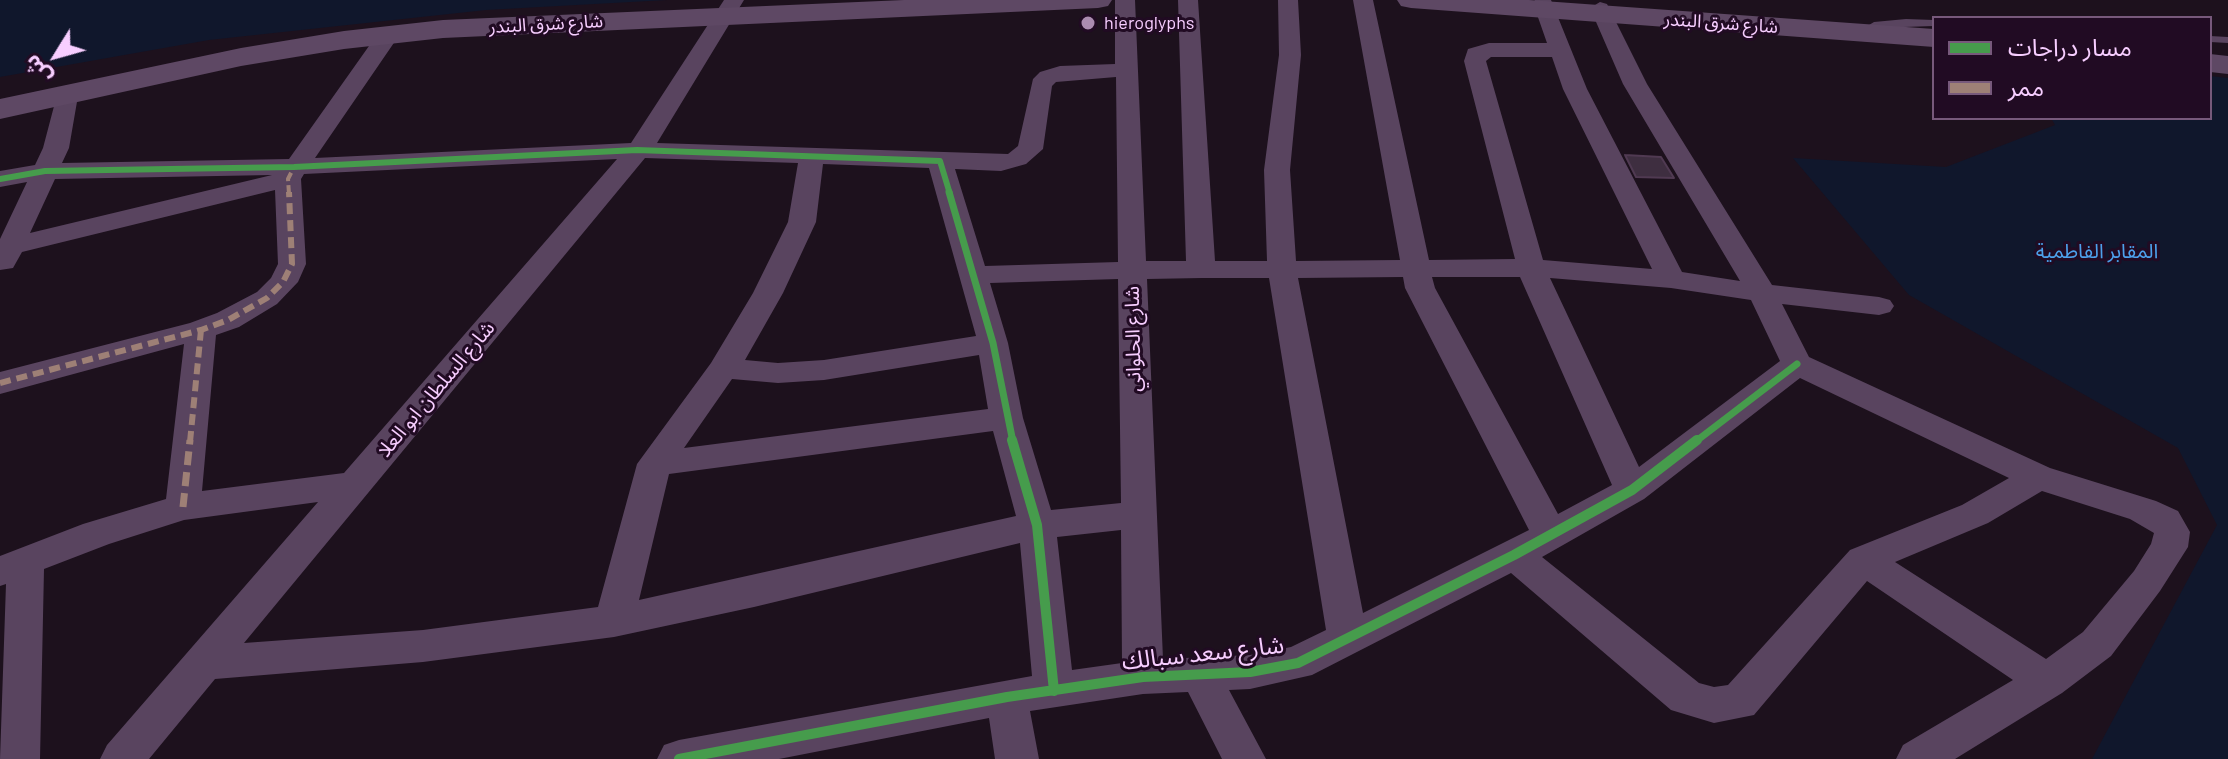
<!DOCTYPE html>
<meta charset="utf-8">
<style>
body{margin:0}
#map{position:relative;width:2228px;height:759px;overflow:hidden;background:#1d111d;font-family:Barlow,"Noto Sans Arabic",sans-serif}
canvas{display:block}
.legend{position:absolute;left:1932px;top:16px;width:280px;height:104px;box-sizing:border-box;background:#210b23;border:2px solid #77597b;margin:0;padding:10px 14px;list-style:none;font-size:24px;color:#f7ceff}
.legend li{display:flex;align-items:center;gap:16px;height:40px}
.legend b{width:40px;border:2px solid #77597b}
.north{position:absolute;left:16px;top:16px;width:80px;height:80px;-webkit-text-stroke:6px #210b23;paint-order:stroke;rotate:233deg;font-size:22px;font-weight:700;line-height:32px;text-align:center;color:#f7ceff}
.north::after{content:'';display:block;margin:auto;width:28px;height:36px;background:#f7ceff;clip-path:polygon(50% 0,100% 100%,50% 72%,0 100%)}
</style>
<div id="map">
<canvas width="2228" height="759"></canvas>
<ul class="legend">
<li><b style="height:10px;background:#469c4c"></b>مسار دراجات</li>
<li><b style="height:10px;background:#9e8076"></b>ممر</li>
</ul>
<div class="north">ش</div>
</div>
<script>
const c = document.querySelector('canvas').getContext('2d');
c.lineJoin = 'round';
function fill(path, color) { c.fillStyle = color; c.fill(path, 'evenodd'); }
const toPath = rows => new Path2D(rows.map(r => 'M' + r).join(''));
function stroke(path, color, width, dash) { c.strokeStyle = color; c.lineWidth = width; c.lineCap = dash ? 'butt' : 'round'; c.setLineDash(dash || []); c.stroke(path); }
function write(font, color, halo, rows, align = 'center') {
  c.font = font + ' Barlow,"Noto Sans Arabic",sans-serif'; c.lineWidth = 6; c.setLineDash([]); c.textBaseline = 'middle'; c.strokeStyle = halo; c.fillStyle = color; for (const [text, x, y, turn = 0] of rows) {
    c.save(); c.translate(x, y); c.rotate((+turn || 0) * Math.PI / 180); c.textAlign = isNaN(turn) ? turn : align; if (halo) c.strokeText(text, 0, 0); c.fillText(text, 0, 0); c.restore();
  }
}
fill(toPath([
 [0,0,667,0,486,10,209,40,0,77],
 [2210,76,2228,78,2228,759,2092,759,2217,525,2178,448,1909,295,1793,158,1946,167,2055,125,2051,118,2210,118]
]), '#10172c');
const building = toPath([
 [1625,155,1661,157,1674,178,1636,177,1625,155]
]);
fill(building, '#3e2e40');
stroke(building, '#503a52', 2);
fill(toPath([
 [1906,19,1934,20,1934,26,1874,28,1869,25,1874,22,1906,19],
 [2210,36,2228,37,2228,43,2210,42,2210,36]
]), '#59445f');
fill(toPath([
 [724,0,744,0,657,143,1008,154,1018,146,1033,79,1040,72,1060,66,1115,64,1115,0,1135,0,1146,261,1186,261,1178,0,1198,0,1215,261,1267,261,1264,170,1279,55,1278,0,1298,0,1301,55,1290,170,1296,261,1400,260,1353,0,1373,0,1429,260,1515,259,1464,61,1468,49,1489,43,1547,43,1533,3,1535,0,1551,0,1587,89,1682,272,1740,281,1623,84,1590,8,1600,2,1607,4,1647,84,1772,285,1879,297,1890,300,1894,306,1890,312,1879,315,1782,304,1809,357,2050,468,2156,501,2178,511,2190,532,2188,547,2160,591,2111,656,2062,693,1955,759,1896,759,1903,745,2013,680,1867,581,1754,715,1714,723,1671,710,1511,573,1312,675,1250,689,1229,690,1266,759,1222,759,1188,692,1143,694,1030,711,1039,759,995,759,989,718,779,759,657,759,664,745,679,740,1032,676,1020,543,754,607,614,637,423,662,215,679,149,759,100,759,107,745,318,502,184,520,109,544,44,569,40,759,0,759,6,584,0,586,0,556,83,524,166,499,184,344,0,394,0,372,190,323,217,313,257,292,271,278,278,264,275,190,22,252,13,268,0,270,0,239,27,182,0,187,0,171,35,165,43,148,58,91,66,89,74,91,78,96,69,148,62,163,289,159,381,29,389,28,400,34,315,158,631,143,724,0],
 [1552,57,1563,89,1652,269,1543,260,1486,61,1491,57,1552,57],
 [1116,77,1118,262,985,266,955,169,1001,171,1026,164,1043,149,1052,86,1056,82,1116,77],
 [645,158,798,163,788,222,753,293,711,363,637,464,598,607,423,630,244,643,645,158],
 [617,159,344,473,202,491,216,335,239,327,277,304,298,282,306,264,301,179,304,174,617,159],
 [823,164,929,168,976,336,824,360,778,363,745,360,783,293,816,222,823,164],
 [272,175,30,233,55,179,272,175],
 [1403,277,1405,288,1529,530,1363,613,1298,278,1403,277],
 [1432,277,1520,277,1612,485,1558,514,1435,288,1432,277],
 [1202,278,1269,278,1326,630,1291,647,1250,655,1163,659,1147,279,1202,278],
 [1550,278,1671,288,1751,300,1780,361,1639,467,1550,278],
 [1118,279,1121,503,1051,510,1023,418,1008,343,990,283,1118,279],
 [979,355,988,409,684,448,732,379,778,383,824,380,979,355],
 [1800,378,2009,478,1962,505,1850,550,1728,685,1714,687,1699,683,1542,557,1644,499,1800,378],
 [993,431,1016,516,639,600,669,474,993,431],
 [2042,491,2130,519,2154,533,2151,544,2134,571,2083,632,2046,659,1895,562,1988,523,2042,491],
 [1121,530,1122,663,1072,670,1057,537,1121,530]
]), '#59445f');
fill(toPath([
 [904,0,1112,0,1108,6,1098,8,443,38,344,49,241,66,0,119,0,99,241,48,344,31,443,20,904,0],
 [1397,0,1529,0,1934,29,1934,47,1411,8,1401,6,1397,0],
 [2210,54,2228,56,2228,74,2210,72,2210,54]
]), '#5e4864');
stroke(toPath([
 [289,194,288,179,294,167]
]), '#9e8076', 4, [9, 4]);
stroke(toPath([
 [0,383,201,330,228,320,267,298,283,282,292,264,289,192],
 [190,442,201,330]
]), '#9e8076', 6, [11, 6]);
stroke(toPath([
 [183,507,190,440]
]), '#9e8076', 7, [14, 7]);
stroke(toPath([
 [0,179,45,171,294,167,637,150,940,161,950,194]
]), '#469c4c', 6);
stroke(toPath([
 [949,192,993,343,1013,442],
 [1695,442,1797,364]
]), '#469c4c', 7);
stroke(toPath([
 [1012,440,1037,525,1054,691],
 [679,759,1007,697,1143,677,1250,672,1298,663,1514,555,1632,490,1697,440]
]), '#469c4c', 10);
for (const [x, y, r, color] of [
 [1088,23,8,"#ab8cb0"]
]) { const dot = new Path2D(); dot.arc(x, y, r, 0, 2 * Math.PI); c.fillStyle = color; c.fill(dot); stroke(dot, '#210b23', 3); }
write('18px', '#f7ceff', '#210b23', [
 ["hieroglyphs",1104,23]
], 'left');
write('18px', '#f7ceff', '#210b23', [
 ["شارع شرق البندر",1721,23,4],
 ["شارع شرق البندر",546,24,-3]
]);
write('20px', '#4da1eb', '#210b23', [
 ["المقابر الفاطمية",2097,251]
]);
write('20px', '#f7ceff', '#210b23', [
 ["شارع الحلواني",1133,339,-91],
 ["شارع السلطان ابو العلا",436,389,-50]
]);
write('24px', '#f7ceff', '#210b23', [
 ["شارع سعد سبالك",1203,653,-6]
]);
</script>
